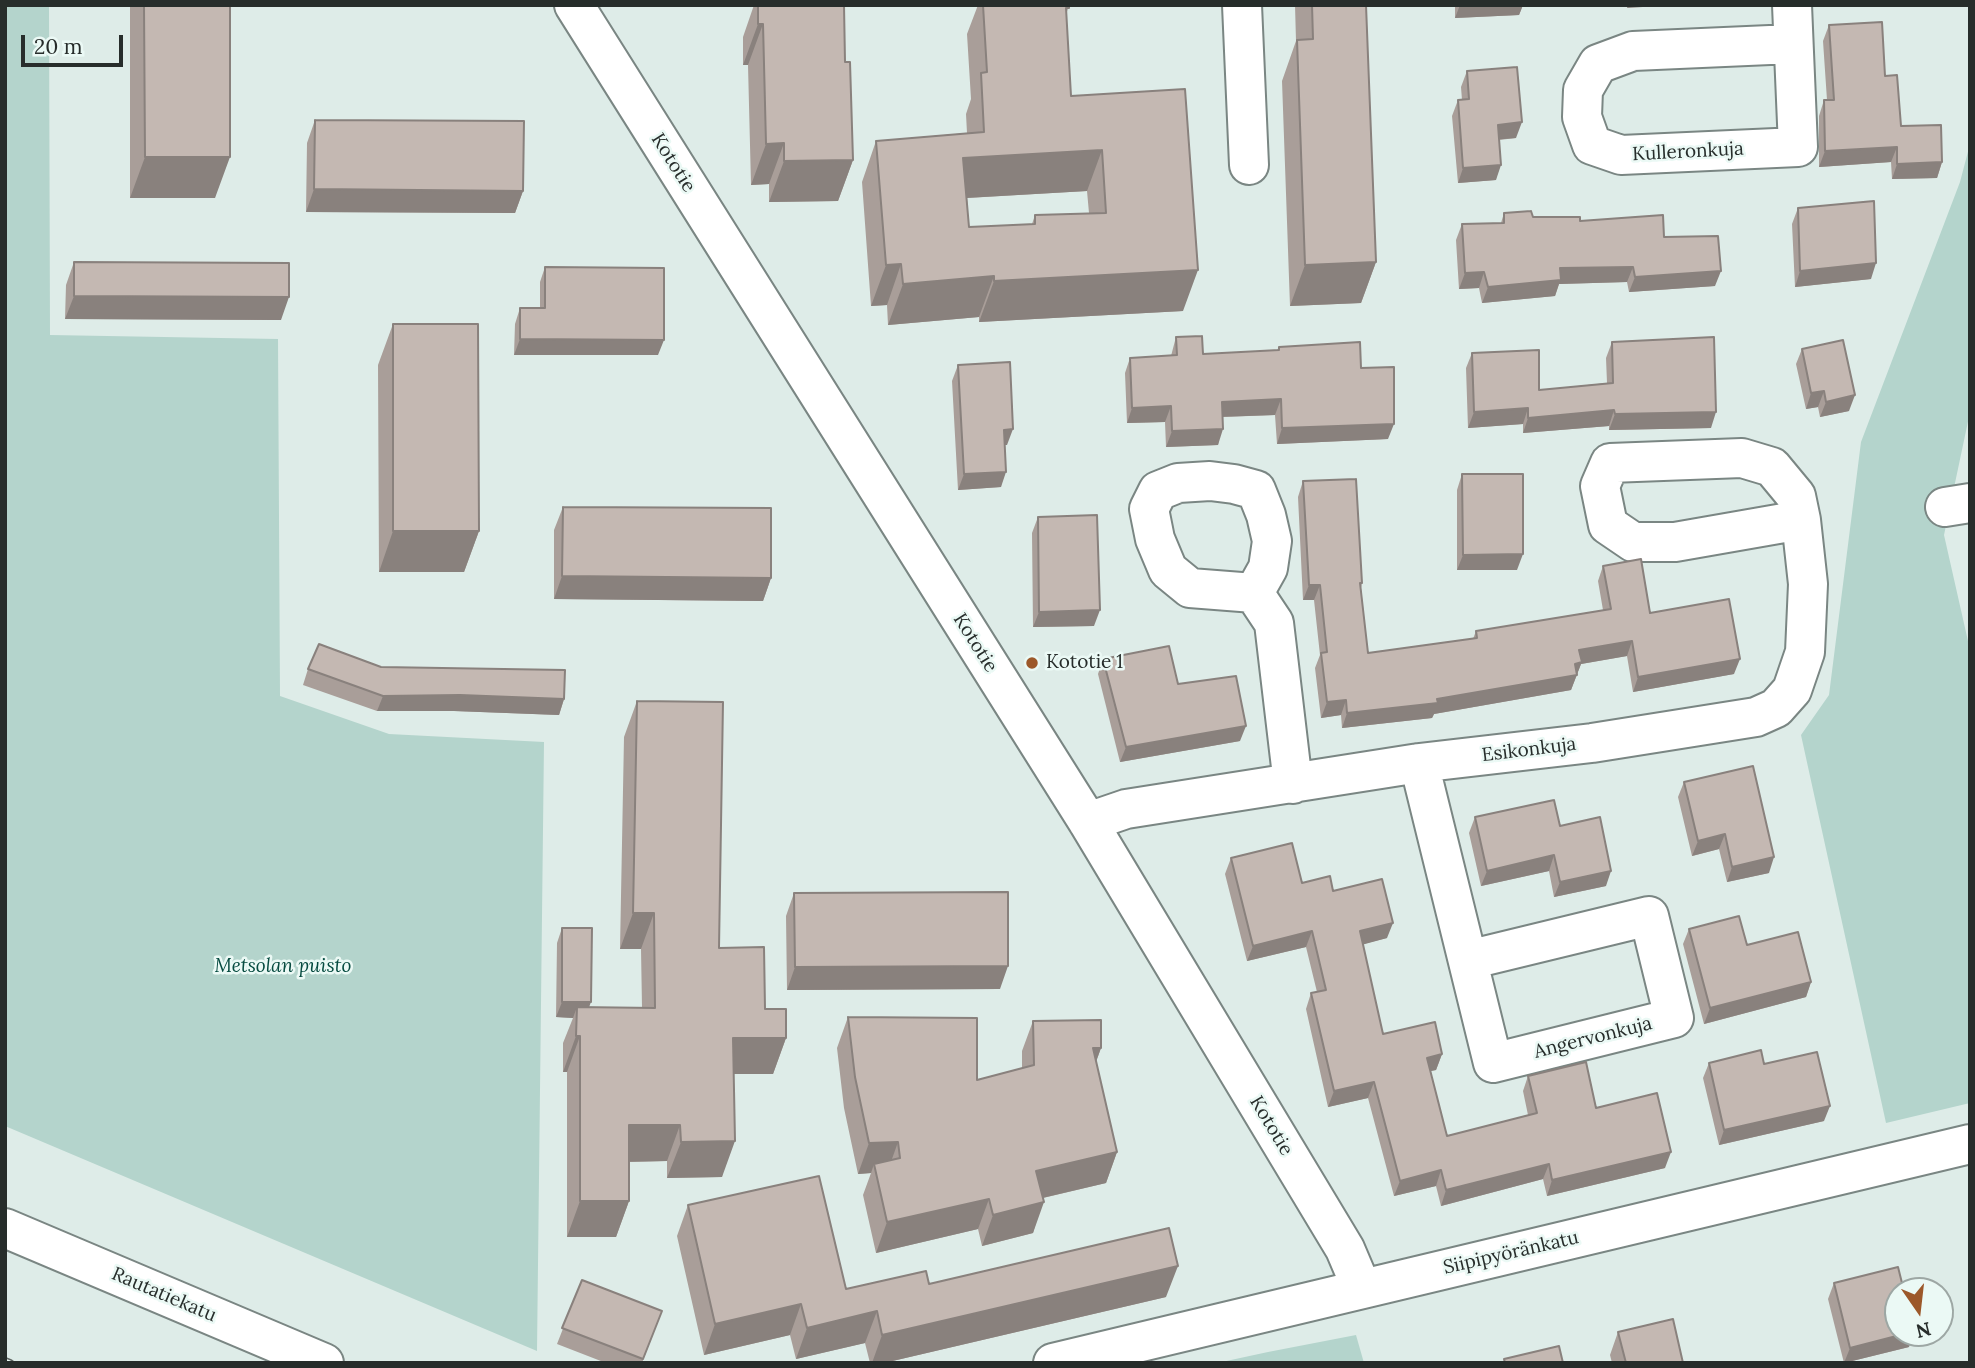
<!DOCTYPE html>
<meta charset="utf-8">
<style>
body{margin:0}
#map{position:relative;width:1975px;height:1368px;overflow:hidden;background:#deece8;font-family:Lora,serif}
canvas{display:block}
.frame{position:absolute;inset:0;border:7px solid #272d2b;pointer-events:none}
.north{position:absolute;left:1884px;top:1277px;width:70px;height:70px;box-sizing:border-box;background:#ebf9f5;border:2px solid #9da7a4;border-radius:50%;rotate:166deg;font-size:19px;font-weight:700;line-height:28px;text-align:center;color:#272d2b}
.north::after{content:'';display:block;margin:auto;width:24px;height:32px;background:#9c582a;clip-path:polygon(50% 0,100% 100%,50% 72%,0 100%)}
.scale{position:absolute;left:21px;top:35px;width:102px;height:32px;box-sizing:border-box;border:4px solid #272d2b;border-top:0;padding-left:9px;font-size:21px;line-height:24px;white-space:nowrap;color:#272d2b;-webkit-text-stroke:5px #ebf9f5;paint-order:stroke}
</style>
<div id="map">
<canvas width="1975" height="1368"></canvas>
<div class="frame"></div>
<div class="north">N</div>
<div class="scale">20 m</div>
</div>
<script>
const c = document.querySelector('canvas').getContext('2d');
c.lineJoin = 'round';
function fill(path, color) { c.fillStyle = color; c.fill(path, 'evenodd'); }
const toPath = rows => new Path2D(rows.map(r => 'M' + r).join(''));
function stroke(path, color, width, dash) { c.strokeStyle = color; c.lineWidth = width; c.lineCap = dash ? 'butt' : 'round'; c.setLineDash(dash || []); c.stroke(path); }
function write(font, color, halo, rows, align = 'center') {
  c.font = font + ' Lora,serif'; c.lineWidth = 5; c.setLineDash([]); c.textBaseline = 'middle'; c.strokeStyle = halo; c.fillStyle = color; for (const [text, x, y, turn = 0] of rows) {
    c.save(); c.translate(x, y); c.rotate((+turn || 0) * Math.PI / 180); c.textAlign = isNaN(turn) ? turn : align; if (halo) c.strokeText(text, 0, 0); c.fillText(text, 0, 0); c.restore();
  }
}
fill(toPath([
 [5,5,49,5,50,335,278,339,280,696,389,734,544,742,537,1351,5,1126],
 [1970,144,1970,412,1944,535,1970,650,1970,1103,1886,1123,1801,735,1829,695,1861,442,1960,182],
 [1356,1335,1364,1363,1217,1363,1268,1352]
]), '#b4d4cc');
const minor = toPath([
 [574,5,1088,822,1345,1249,1362,1289],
 [1242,5,1249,165],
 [1792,5,1798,147,1621,155,1592,145,1582,117,1583,90,1598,64,1633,51,1793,44],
 [1945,507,1970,503],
 [1254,593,1190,588,1168,570,1155,539,1149,509,1158,491,1178,483,1210,481,1234,484,1256,490,1266,515,1272,541,1268,568,1254,593,1274,623,1293,784],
 [1419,763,1493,1063,1674,1018,1649,916,1468,960],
 [1088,822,1126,809,1419,763,1592,743,1756,717,1776,708,1792,690,1805,652,1808,584,1801,520,1796,496,1772,467,1742,458,1610,463,1600,486,1608,525,1633,542,1675,542,1801,520],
 [5,1228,324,1363],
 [1053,1363,1970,1144]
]);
stroke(minor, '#7a8683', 42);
stroke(minor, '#fff', 38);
const rail = toPath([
 [5,1361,10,1363]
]);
stroke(rail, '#606865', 8);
stroke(rail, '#ebf9f5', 5, [16]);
fill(toPath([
 [130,5,230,5,215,198,130,198],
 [754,5,844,5,845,62,853,160,838,201,769,202,769,184,751,185,748,65,743,65,743,37],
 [978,5,1069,5,1066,15,1071,96,1185,89,1183,311,979,322,979,317,888,325,887,305,871,306,862,182,876,141,967,133,966,114,971,99,967,34],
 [1087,191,1089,213,1035,215,1032,224,969,227,967,198],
 [1295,5,1366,5,1376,262,1361,303,1290,306,1282,81,1296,41],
 [1455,5,1523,5,1519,15,1455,18],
 [1829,25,1885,76,1901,126,1942,162,1937,178,1892,179,1891,162,1819,167,1819,116,1824,100,1827,100,1823,41],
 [1467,71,1516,138,1499,140,1496,180,1458,183,1452,116,1458,100,1462,100,1461,87],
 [315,120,523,191,515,213,306,212,307,143],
 [1798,208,1871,279,1795,287,1792,224],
 [1504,213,1533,217,1580,221,1664,237,1715,286,1629,292,1627,282,1559,284,1555,296,1482,303,1479,288,1459,289,1456,240,1462,224,1501,223],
 [74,262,281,320,65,319,66,285],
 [545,267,658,355,514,355,515,324,520,308,540,308,540,282],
 [393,324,479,531,464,572,379,572,378,365],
 [1176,337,1203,354,1277,350,1279,347,1361,368,1388,439,1277,444,1275,415,1223,417,1218,445,1166,447,1165,422,1127,423,1125,373,1130,358,1171,356],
 [1612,342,1711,428,1609,430,1609,426,1523,433,1523,424,1468,428,1466,368,1472,353,1539,390,1607,383,1606,358],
 [1802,349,1849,411,1820,417,1818,407,1806,409,1796,364],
 [958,365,1007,445,1005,445,1001,487,958,490,952,381],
 [1462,474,1517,570,1457,570,1457,490],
 [1303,481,1362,583,1361,588,1368,653,1473,639,1476,631,1603,610,1598,581,1603,566,1650,613,1734,674,1633,692,1627,656,1581,664,1571,690,1434,714,1432,718,1342,728,1341,715,1321,718,1315,668,1320,655,1314,600,1303,600,1298,497],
 [563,507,771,578,763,601,554,599,554,530],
 [1038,517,1094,626,1033,627,1032,533],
 [1103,659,1178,684,1240,741,1120,762,1098,674],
 [308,669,564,699,559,715,454,711,377,711,303,685],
 [637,701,719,948,786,1038,773,1074,734,1074,722,1177,667,1178,667,1161,629,1162,629,1201,616,1237,567,1237,567,1072,563,1072,563,1043,573,1018,556,1017,557,943,562,928,589,1007,642,1007,641,949,620,949,624,737],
 [1684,782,1769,873,1727,882,1719,849,1692,856,1678,797],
 [1475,817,1560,826,1606,886,1554,897,1549,871,1481,886,1469,833],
 [1231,858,1302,883,1333,891,1387,938,1363,944,1383,1034,1442,1054,1436,1070,1430,1071,1447,1136,1528,1115,1523,1091,1528,1076,1596,1108,1665,1168,1547,1196,1543,1179,1441,1206,1436,1186,1394,1196,1368,1098,1328,1107,1306,1009,1311,993,1317,992,1306,947,1247,961,1225,874],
 [794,893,1000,989,787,990,786,916],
 [1689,929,1747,945,1811,982,1806,997,1704,1024,1683,944],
 [848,1017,977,1080,1022,1068,1022,1051,1033,1021,1101,1048,1096,1062,1117,1152,1106,1183,1043,1198,1033,1233,982,1246,978,1229,876,1253,863,1195,871,1173,858,1174,844,1108,837,1048],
 [1709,1063,1764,1064,1824,1121,1719,1145,1703,1078],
 [688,1205,846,1289,929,1284,1166,1297,884,1363,870,1363,865,1343,796,1359,790,1335,704,1355,677,1236],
 [582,1280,662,1311,642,1363,606,1363,557,1344],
 [1834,1283,1909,1347,1844,1363,1828,1299],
 [1618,1332,1683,1363,1612,1363,1610,1355]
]), '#a99e99');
fill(toPath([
 [1460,5,1523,5,1519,15,1455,18],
 [1628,5,1674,5,1627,8],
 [758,24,763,24,748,65,743,65],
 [1522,122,1516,138,1492,140,1498,125],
 [784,143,769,184,751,185,766,144],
 [1897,147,1891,162,1819,167,1825,151],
 [1102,150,1087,191,948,199,963,158],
 [145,157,230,157,215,198,130,198],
 [853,160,838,201,769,202,784,161],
 [1942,162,1937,178,1892,179,1897,164],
 [1501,165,1496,180,1458,183,1463,168],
 [314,189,523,191,515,213,306,212],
 [1376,262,1361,303,1290,306,1305,265],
 [1876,263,1871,279,1795,287,1800,271],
 [901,264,887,305,871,306,886,265],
 [1633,267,1627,282,1559,284,1555,296,1482,303,1488,287,1560,268],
 [1198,270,1183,311,979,322,994,281],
 [1721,271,1715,286,1629,292,1635,277],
 [1484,272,1479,288,1459,289,1465,273],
 [994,276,979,317,888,325,903,284],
 [74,296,289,297,281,320,65,319],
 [520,339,664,340,658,355,514,355],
 [1824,391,1818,407,1806,409,1811,393],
 [1855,395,1849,411,1820,417,1826,402],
 [1281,399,1275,415,1216,417,1222,402],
 [1171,406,1165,422,1127,423,1132,408],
 [1528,408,1523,424,1468,428,1474,412],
 [1614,410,1609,426,1523,433,1528,418],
 [1716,412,1711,428,1609,430,1615,414],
 [1394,424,1388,439,1277,444,1282,428],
 [1013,429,1007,445,998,445,1004,430],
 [1223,429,1218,445,1166,447,1172,431],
 [1006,472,1001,487,958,490,964,474],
 [393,531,479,531,464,572,379,572],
 [1523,554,1517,570,1457,570,1463,555],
 [562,576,771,578,763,601,554,599],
 [1309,585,1320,585,1314,600,1303,600],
 [1100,610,1094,626,1033,627,1039,612],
 [1632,641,1627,656,1581,664,1571,690,1434,714,1432,718,1342,728,1347,713,1437,699,1579,650],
 [1740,659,1734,674,1633,692,1638,677],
 [460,695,564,699,559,715,454,711,377,711,383,696],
 [1346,700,1341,715,1321,718,1327,702],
 [1246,726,1240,741,1120,762,1126,747],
 [1725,834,1719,849,1692,856,1698,841],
 [1554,855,1549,871,1481,886,1487,871],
 [1774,857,1769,873,1727,882,1732,867],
 [1611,871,1606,886,1554,897,1560,882],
 [633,913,654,913,641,949,620,949],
 [1393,923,1387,938,1354,947,1360,931],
 [1312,931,1306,947,1247,961,1253,946],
 [1008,966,1000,989,787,990,795,967],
 [1811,982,1806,997,1704,1024,1710,1008],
 [562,1002,591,1002,585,1018,577,1007,573,1018,556,1017],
 [576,1036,580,1036,567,1072,563,1072],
 [733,1038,786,1038,773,1074,720,1074],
 [1093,1048,1101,1048,1090,1078],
 [1442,1054,1436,1070,1421,1073,1427,1058],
 [1374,1082,1368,1098,1328,1107,1334,1091],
 [1830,1106,1824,1121,1719,1145,1724,1130],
 [629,1125,680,1125,667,1161,616,1162],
 [735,1141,722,1177,667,1178,681,1142],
 [898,1142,887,1173,874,1164,871,1173,858,1174,869,1143],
 [1117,1152,1106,1183,1025,1202,1036,1171],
 [1671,1152,1665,1168,1547,1196,1552,1180],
 [1549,1164,1543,1179,1441,1206,1446,1190],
 [1441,1170,1436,1186,1394,1196,1400,1181],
 [989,1199,978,1229,876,1253,887,1222],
 [580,1201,629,1201,616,1237,567,1237],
 [1044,1202,1033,1233,982,1246,993,1215],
 [1178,1266,1166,1297,884,1363,872,1363,882,1335],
 [801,1304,790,1335,704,1355,715,1324],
 [877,1311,865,1343,796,1359,807,1328],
 [1908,1333,1914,1333,1909,1347,1844,1363,1850,1348]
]), '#89817d');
const building = toPath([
 [144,5,230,5,230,157,145,157,144,5],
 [758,5,844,5,845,62,850,62,853,160,784,161,784,143,766,144,763,24,758,24,758,5],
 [983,5,1069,5,1069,8,1066,8,1071,96,1185,89,1198,270,994,281,994,276,903,284,901,264,886,265,876,141,984,132,981,73,987,72,983,5],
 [1102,150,1106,213,1035,215,1035,224,969,227,963,158,1102,150],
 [1312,5,1366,5,1376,262,1305,265,1297,40,1313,39,1312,5],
 [1882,22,1885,76,1897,75,1901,126,1941,125,1942,162,1897,164,1897,147,1825,151,1824,100,1834,100,1829,25,1882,22],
 [1517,67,1522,122,1498,125,1501,165,1463,168,1458,100,1469,99,1467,71,1517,67],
 [315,120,524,121,523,191,314,189,315,120],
 [1874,201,1876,263,1800,271,1798,208,1874,201],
 [1531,211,1533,217,1580,217,1580,221,1663,215,1664,237,1718,236,1721,271,1635,277,1633,267,1560,268,1561,280,1488,287,1484,272,1465,273,1462,224,1504,223,1504,213,1531,211],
 [74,262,289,263,289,297,74,296,74,262],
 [545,267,664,268,664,340,520,339,520,308,545,308,545,267],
 [393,324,478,324,479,531,393,531,393,324],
 [1202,336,1203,354,1279,350,1279,347,1360,342,1361,368,1394,367,1394,424,1282,428,1281,399,1222,402,1223,429,1172,431,1171,406,1132,408,1130,358,1177,355,1176,337,1202,336],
 [1714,337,1716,412,1615,414,1614,410,1528,418,1528,408,1474,412,1472,353,1539,350,1539,390,1613,383,1612,342,1714,337],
 [1843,340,1855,395,1826,402,1824,391,1811,393,1802,349,1843,340],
 [1010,362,1013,429,1004,430,1006,472,964,474,958,365,1010,362],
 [1462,474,1523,474,1523,554,1463,555,1462,474],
 [1356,479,1362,583,1360,583,1368,653,1477,638,1476,631,1611,609,1603,566,1641,559,1650,613,1729,599,1740,659,1638,677,1632,641,1579,650,1582,662,1575,664,1577,675,1437,699,1438,703,1347,713,1346,700,1327,702,1321,653,1327,652,1320,585,1309,585,1303,481,1356,479],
 [563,507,771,508,771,578,562,576,563,507],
 [1097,515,1100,610,1039,612,1038,517,1097,515],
 [319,644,381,667,565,670,564,699,460,695,383,696,308,669,319,644],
 [1169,646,1178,684,1236,676,1246,726,1126,747,1103,659,1169,646],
 [637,701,723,702,719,948,764,947,765,1009,786,1009,786,1038,733,1038,735,1141,681,1142,680,1125,629,1125,629,1201,580,1201,580,1036,576,1036,577,1007,655,1008,654,913,633,913,637,701],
 [1753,766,1774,857,1732,867,1725,834,1698,841,1684,782,1753,766],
 [1554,800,1560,826,1600,817,1611,871,1560,882,1554,855,1487,871,1475,817,1554,800],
 [1292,843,1302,883,1330,876,1333,891,1382,879,1393,923,1360,931,1383,1034,1435,1022,1442,1054,1427,1058,1447,1136,1537,1113,1528,1076,1586,1062,1596,1108,1657,1093,1671,1152,1552,1180,1549,1164,1446,1190,1441,1170,1400,1181,1374,1082,1334,1091,1311,993,1326,990,1312,931,1253,946,1231,858,1292,843],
 [1008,892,1008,966,795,967,794,893,1008,892],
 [1739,916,1747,945,1798,932,1811,982,1710,1008,1689,929,1739,916],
 [562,928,592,928,591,1002,562,1002,562,928],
 [848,1017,977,1018,977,1080,1034,1065,1033,1021,1101,1020,1101,1048,1093,1048,1117,1152,1036,1171,1044,1202,993,1215,989,1199,887,1222,874,1164,900,1158,898,1142,869,1143,855,1077,848,1017],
 [1761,1050,1764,1064,1817,1052,1830,1106,1724,1130,1709,1063,1761,1050],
 [819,1176,846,1289,926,1271,929,1284,1169,1228,1178,1266,882,1335,877,1311,807,1328,801,1304,715,1324,688,1205,819,1176],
 [1898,1267,1904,1291,1898,1291,1898,1333,1908,1333,1850,1348,1834,1283,1898,1267],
 [582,1280,662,1311,643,1359,562,1328,582,1280],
 [1673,1319,1683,1363,1626,1363,1618,1332,1673,1319],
 [1559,1346,1563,1363,1505,1363,1504,1359,1559,1346]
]);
fill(building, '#c4b8b2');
stroke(building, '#89817d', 2);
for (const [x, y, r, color] of [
 [1032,663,7,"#9c582a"]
]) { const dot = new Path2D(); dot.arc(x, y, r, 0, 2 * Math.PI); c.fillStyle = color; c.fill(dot); stroke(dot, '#ebf9f5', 2.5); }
write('19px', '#272d2b', '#ebf9f5', [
 ["Kulleronkuja",1688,152,-3],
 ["Kototie",673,163,58],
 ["Kototie",975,643,58],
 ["Esikonkuja",1529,750,-7],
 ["Angervonkuja",1593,1038,-14],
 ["Kototie",1271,1126,59],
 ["Siipipyöränkatu",1511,1253,-13],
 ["Rautatiekatu",164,1295,23]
]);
write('19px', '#272d2b', '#ebf9f5', [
 ["Kototie 1",1046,663]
], 'left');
write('italic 19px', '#064b40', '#ebf9f5', [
 ["Metsolan puisto",283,967]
]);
</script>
